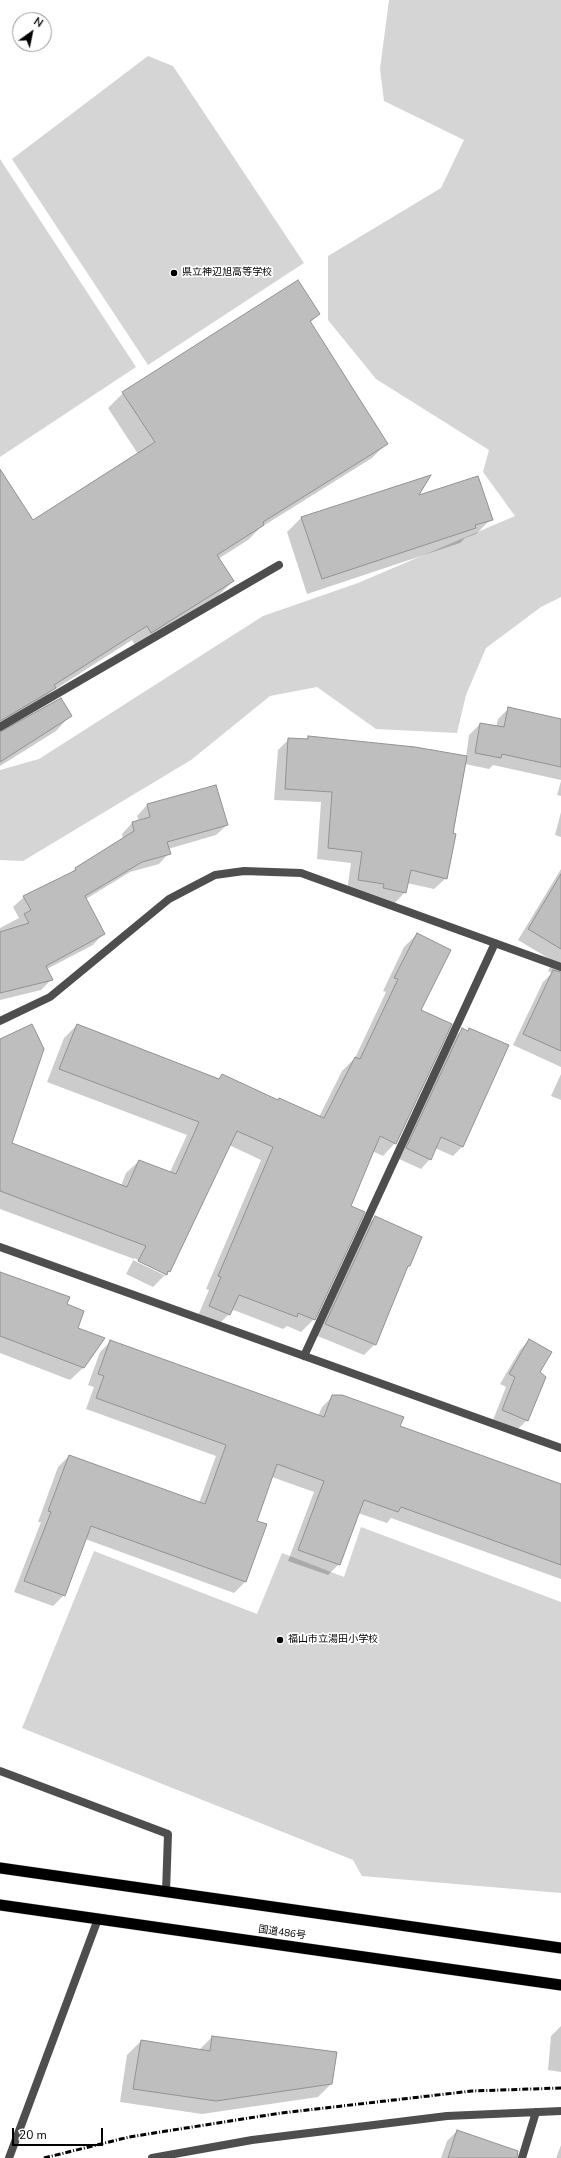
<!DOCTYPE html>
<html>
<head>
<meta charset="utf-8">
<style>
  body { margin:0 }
  #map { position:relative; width:561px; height:2158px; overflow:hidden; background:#fff; font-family:"Nunito Sans",sans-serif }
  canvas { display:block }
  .north { position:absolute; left:12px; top:12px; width:40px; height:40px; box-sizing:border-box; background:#fff; border:1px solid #999; border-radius:50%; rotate:33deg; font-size:11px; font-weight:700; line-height:16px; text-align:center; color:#000 }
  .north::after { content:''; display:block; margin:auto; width:14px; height:18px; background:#000; clip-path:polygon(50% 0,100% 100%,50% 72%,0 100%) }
  .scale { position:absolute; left:12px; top:2128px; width:91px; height:18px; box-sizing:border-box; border:2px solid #000; border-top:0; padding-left:5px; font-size:12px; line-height:14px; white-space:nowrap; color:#000; -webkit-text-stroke:3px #fff; paint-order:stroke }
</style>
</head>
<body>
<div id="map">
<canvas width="561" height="2158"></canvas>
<div class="north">N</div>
<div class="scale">20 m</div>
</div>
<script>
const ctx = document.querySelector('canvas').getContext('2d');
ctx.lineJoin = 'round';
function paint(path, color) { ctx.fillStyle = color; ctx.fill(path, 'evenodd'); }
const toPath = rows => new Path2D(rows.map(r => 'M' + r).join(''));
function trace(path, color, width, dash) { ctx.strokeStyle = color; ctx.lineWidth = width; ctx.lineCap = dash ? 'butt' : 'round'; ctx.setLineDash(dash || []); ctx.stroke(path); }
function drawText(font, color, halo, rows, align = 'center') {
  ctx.font = font + ' "Nunito Sans","Noto Sans JP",sans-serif'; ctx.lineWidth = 3.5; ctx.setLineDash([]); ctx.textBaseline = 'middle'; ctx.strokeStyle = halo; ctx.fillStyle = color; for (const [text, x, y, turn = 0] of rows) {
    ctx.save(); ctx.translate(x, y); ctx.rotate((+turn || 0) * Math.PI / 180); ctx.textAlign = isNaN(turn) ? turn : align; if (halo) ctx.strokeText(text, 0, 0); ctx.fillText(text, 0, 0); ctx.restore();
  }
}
const green = toPath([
  [389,0,561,0,561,597,541,607,486,648,466,695,457,733,376,729,317,687,270,696,191,760,23,861,0,860,0,770,39,759,263,616,358,583,515,516,483,472,489,450,376,379,328,320,328,256,441,188,464,140,384,101,380,69],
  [148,56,173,66,304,263,148,365,12,159],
  [0,159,136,367,0,457],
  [361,1527,561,1602,561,1893,362,1876,353,1860,22,1728,94,1551,257,1614,282,1553,344,1577]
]);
const shadow = toPath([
  [319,314,310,323,387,443,372,458,260,528,248,540,218,559,233,581,218,596,136,647,132,640,51,692,39,703,0,726,0,479,33,522,138,454,108,408,123,393],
  [302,517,491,519,476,534,465,538,460,543,307,594,287,532],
  [509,708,561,720,561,780,493,765,489,769,465,764,446,878,434,889,407,883,405,892,394,904,347,891,351,863,317,859,321,802,274,800,278,750,289,739,305,740,308,737,339,739,338,741,466,757,469,735,480,724,496,727,498,719],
  [70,716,56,731,0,766,0,733],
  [561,781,561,796,557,795],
  [216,786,227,825,216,835,168,849,169,853,159,864,130,872,86,899,103,934,93,945,47,969,51,980,41,990,0,1000,0,928,19,918,13,907,24,897,69,874,75,869,123,839,122,834,132,823,139,821,137,816,147,805],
  [561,812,561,837,555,835],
  [561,869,561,1067,513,1045,543,982,552,973,548,971,553,961,518,940],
  [417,934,420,1010,395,1143,383,1156,372,1151,349,1206,314,1319,301,1332,287,1326,283,1329,231,1309,229,1314,216,1327,197,1318,209,1290,206,1289,261,1160,229,1145,169,1271,153,1287,126,1274,134,1259,0,1209,0,1040,11,1143,121,1186,126,1173,139,1161,170,1172,187,1135,47,1082,64,1038,77,1025,218,1080,222,1075,278,1101,319,1117,342,1071,355,1058,386,992,383,991,404,947],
  [134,1258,164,1273,164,1275,133,1260],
  [470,1029,463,1146,453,1156,435,1148,430,1159,421,1169,397,1158,452,1039,462,1030,467,1032],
  [561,1074,561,1100,551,1096],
  [375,1217,409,1266,405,1270,375,1344,364,1355,315,1335,364,1228],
  [0,1273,66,1305,77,1329,103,1338,83,1368,70,1380,0,1353],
  [529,1340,538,1373,544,1377,527,1420,517,1430,493,1420,506,1387,500,1384,520,1350],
  [111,1341,318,1416,322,1407,333,1396,399,1426,561,1488,561,1579,391,1518,387,1523,358,1513,339,1564,328,1575,288,1561,314,1492,272,1477,256,1522,266,1525,245,1582,234,1593,85,1539,64,1595,53,1606,14,1592,41,1522,38,1522,58,1467,69,1456,199,1503,216,1456,86,1409,94,1387,88,1385,100,1352],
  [561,2026,561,2072,548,2070,551,2036],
  [212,2037,331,2084,318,2097,202,2114,120,2102,127,2055,141,2041,199,2050],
  [457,2131,494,2158,441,2158,447,2141],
  [561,2145,561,2158,556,2158]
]);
const building = toPath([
  [298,280,320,314,310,321,388,444,263,522,264,525,217,555,234,581,151,633,147,626,54,685,56,688,0,721,0,469,33,520,155,442,122,392,298,280],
  [431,475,419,495,478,476,493,520,475,525,476,528,322,579,301,517,431,475],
  [61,698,72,716,0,762,0,732,61,698],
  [508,707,561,719,561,767,502,754,501,758,475,753,480,723,504,727,508,707],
  [308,736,415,747,467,756,453,833,456,834,447,879,411,870,406,893,383,888,384,884,358,880,362,852,328,848,332,792,285,789,288,738,308,739,308,736],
  [216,785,228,825,167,842,171,854,142,862,85,896,105,934,46,966,53,980,0,993,0,932,29,923,24,914,31,910,23,896,76,870,75,868,134,831,132,822,150,817,147,804,216,785],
  [561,874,561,949,528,929,561,874],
  [417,933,451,950,421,1010,452,1024,396,1144,380,1136,351,1206,365,1212,315,1320,298,1313,297,1317,239,1295,230,1315,209,1306,221,1277,218,1276,273,1147,237,1131,170,1272,168,1271,167,1275,138,1261,146,1246,0,1191,0,1039,32,1024,44,1049,12,1143,127,1187,139,1160,176,1174,199,1122,59,1069,77,1024,219,1079,222,1074,278,1100,279,1098,324,1118,355,1057,360,1059,398,979,394,978,417,933],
  [553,970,561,972,561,1051,523,1034,553,970],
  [462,1028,468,1031,469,1028,509,1045,463,1147,441,1137,431,1160,406,1148,462,1028],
  [375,1216,422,1237,410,1266,408,1266,376,1345,325,1324,375,1216],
  [0,1272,70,1297,67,1304,84,1311,78,1328,105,1338,84,1368,0,1336,0,1272],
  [529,1339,552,1352,540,1372,546,1377,528,1421,502,1410,515,1377,509,1374,529,1339],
  [110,1340,324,1417,332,1395,342,1395,404,1417,400,1426,561,1484,561,1565,401,1507,398,1512,364,1500,340,1565,298,1550,324,1481,277,1464,257,1521,267,1524,246,1582,91,1526,65,1596,24,1581,51,1512,48,1511,69,1455,205,1504,226,1445,96,1398,104,1376,98,1374,110,1340],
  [212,2036,337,2052,332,2084,216,2101,133,2089,141,2040,210,2051,212,2036],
  [457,2130,518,2151,517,2158,448,2158,457,2130]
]);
const service = toPath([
  [0,727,279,565]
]);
const minor = toPath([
  [0,1021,50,997,169,899,215,875,244,871,301,873,561,967],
  [0,1247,561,1448],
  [304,1356,495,943],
  [0,1771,168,1834,166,1892],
  [9,2158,98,1919],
  [152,2158,252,2140,447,2116,561,2111],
  [522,2158,536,2112]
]);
const trunk = toPath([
  [0,1868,561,1948],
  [0,1905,561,1985]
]);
const rail = toPath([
  [44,2158,129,2137,281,2113,472,2091,561,2088]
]);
const markers = [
  [174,273,4,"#000"],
  [280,1640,4,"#000"]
];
const poiNames = [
  ["県立神辺旭高等学校",182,273],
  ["福山市立湯田小学校",288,1640]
];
const streetNames = [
  ["国道486号",282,1933,8]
];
paint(green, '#d5d5d5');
paint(shadow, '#0003');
paint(building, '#bebebe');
trace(building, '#929292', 1);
trace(trunk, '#dbdbdb', 12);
trace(service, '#4e4e4e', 8);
trace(minor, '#4e4e4e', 8);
trace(trunk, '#000', 11);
trace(rail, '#000', 3, [6, 2, 1, 2]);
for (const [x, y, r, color] of markers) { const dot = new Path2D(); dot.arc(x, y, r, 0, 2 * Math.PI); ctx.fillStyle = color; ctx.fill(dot); trace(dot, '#fff', 1.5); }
drawText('10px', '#000', '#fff', poiNames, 'left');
drawText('10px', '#000', '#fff', streetNames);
</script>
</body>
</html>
